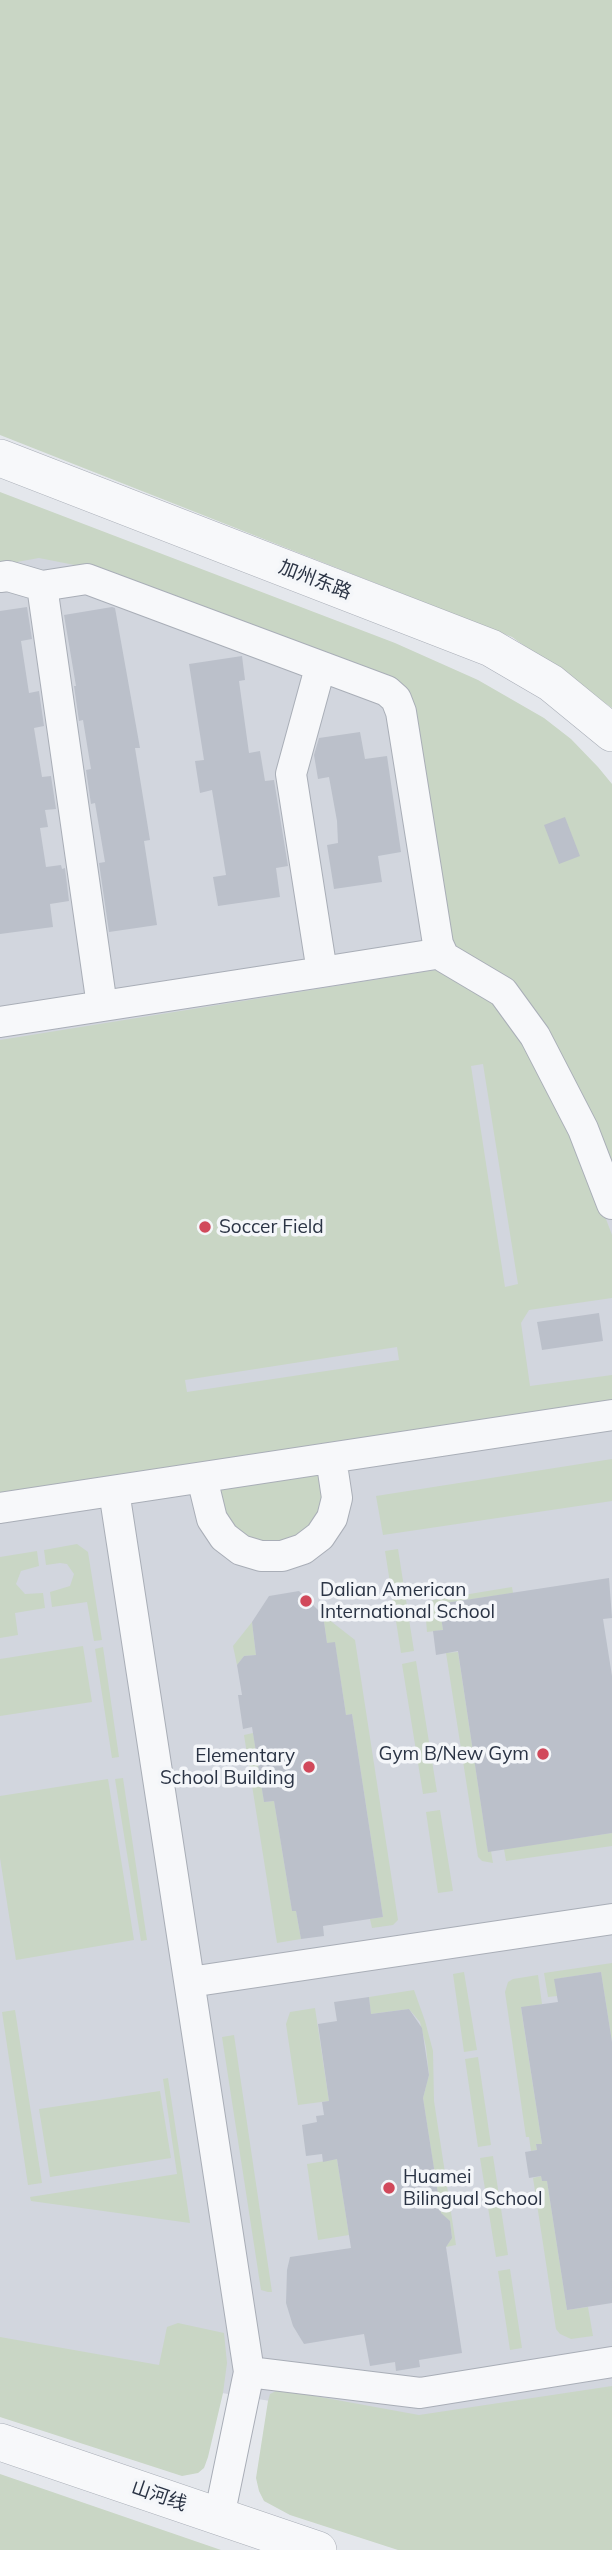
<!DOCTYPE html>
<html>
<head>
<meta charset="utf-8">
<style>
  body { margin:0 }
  canvas { display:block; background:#e4e7ec }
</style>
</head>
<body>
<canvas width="612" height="2550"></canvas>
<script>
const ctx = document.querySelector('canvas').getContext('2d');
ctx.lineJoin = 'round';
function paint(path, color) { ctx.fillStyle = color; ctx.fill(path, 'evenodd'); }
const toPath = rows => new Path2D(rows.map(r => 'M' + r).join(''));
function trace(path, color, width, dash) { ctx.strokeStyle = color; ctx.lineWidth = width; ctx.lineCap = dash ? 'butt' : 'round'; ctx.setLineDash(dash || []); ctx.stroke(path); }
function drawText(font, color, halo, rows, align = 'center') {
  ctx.font = font + ' Mulish,"Noto Sans SC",sans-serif'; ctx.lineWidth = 7; ctx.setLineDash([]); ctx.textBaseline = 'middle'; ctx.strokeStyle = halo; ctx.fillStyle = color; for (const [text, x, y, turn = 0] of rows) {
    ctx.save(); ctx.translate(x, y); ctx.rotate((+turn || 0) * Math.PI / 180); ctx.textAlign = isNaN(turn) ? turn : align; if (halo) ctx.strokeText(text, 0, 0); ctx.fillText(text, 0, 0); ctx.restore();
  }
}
const built = toPath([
  [0,517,387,664,612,846,612,2458,0,2356]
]);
const green = toPath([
  [0,0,612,0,612,708,512,637,0,435],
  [0,492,395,643,478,680,544,718,571,739,598,767,612,784,612,1170,569,1077,450,953,409,711,105,571,39,558,0,565],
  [448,968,500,998,566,1113,612,1235,612,1298,529,1310,521,1323,530,1386,612,1375,612,1401,0,1496,0,1040],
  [483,1064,518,1284,505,1287,471,1066],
  [397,1347,399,1360,187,1392,185,1380],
  [331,1458,320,1536,241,1550,202,1478],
  [612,1459,612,1501,383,1535,376,1496],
  [77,1544,88,1552,102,1640,94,1641,87,1602,52,1607,50,1592,70,1586,74,1574,67,1564,60,1563,46,1565,44,1550],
  [398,1549,414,1651,401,1653,385,1551],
  [37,1551,39,1566,21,1571,16,1584,25,1594,43,1593,45,1608,15,1613,18,1635,0,1638,0,1557],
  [512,1587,513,1593,439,1604,443,1630,427,1632,425,1607,433,1600],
  [323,1615,355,1640,398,1920,393,1925,372,1928,370,1919,383,1917,352,1714,346,1715,335,1643,327,1643],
  [252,1622,256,1655,244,1656,237,1665,233,1646],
  [83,1646,92,1702,0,1716,0,1659],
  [103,1647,119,1757,112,1758,95,1649],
  [458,1652,488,1851,491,1851,493,1863,482,1861,478,1857,446,1653],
  [416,1661,437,1792,423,1794,402,1664],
  [253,1733,264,1802,274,1801,292,1911,296,1911,301,1939,277,1943,244,1735],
  [123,1778,147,1940,141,1941,115,1779],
  [108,1779,134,1940,16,1960,0,1858,0,1796],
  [440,1810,453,1891,438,1893,426,1812],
  [612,1833,612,1846,506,1861,504,1849],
  [612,1963,612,2042,601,1972,555,1979,557,1996,548,1997,544,1973],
  [464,1972,477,2050,464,2052,453,1974],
  [538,1975,542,2004,521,2008,542,2144,536,2145,537,2150,531,2151,529,2137,526,2137,505,1992,508,1982,513,1979],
  [414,1990,425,2021,433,2051,434,2101,456,2245,446,2247,452,2238,450,2221,441,2214,423,2098,429,2075,426,2047,420,2022,409,2009,371,2014,369,1997],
  [315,2008,329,2101,298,2105,286,2024,290,2012],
  [15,2010,42,2183,28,2185,2,2012],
  [234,2035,272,2292,268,2292,261,2290,222,2037],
  [478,2057,491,2145,478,2147,465,2059],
  [168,2078,190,2223,31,2201,30,2197,177,2174,163,2079],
  [160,2091,171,2158,50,2177,39,2109],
  [493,2156,508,2255,496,2257,480,2158],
  [337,2159,349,2235,318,2240,307,2164],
  [541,2176,542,2181,547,2181,567,2310,588,2307,593,2336,571,2339,560,2334,556,2329,533,2178],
  [510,2269,522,2348,510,2350,498,2271],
  [178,2323,224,2333,227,2363,223,2393,208,2457,204,2468,198,2473,182,2476,0,2417,0,2337,159,2365,167,2327],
  [612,2386,612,2550,398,2550,290,2515,264,2501,259,2491,256,2478,268,2401,270,2394,276,2391,282,2390,419,2415],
  [0,2474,221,2550,0,2550]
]);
const building = toPath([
  [27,607,32,639,21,641,29,693,39,691,44,726,34,728,42,777,51,776,56,809,45,810,48,827,40,828,46,867,61,865,62,869,65,868,69,901,50,904,53,927,0,934,0,611],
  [112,607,115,608,140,748,135,748,150,840,144,841,157,925,109,932,99,863,105,862,95,803,91,804,86,770,91,769,83,720,79,721,74,686,76,686,64,615],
  [242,656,245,680,239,681,249,753,260,751,265,781,274,780,288,866,276,868,280,897,218,906,213,877,226,875,212,790,200,793,195,761,204,760,189,664],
  [360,732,365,759,387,756,401,852,378,856,382,882,334,889,327,845,338,843,337,821,329,777,318,779,314,755,319,738],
  [565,817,580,856,559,864,544,825],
  [599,1313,603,1341,542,1350,537,1322],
  [609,1578,612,1618,603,1619,612,1676,612,1833,488,1852,458,1651,436,1655,433,1631,443,1630,439,1604],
  [299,1591,323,1615,327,1643,335,1642,346,1715,352,1714,383,1917,323,1926,324,1936,301,1939,296,1911,292,1911,274,1801,264,1802,252,1727,243,1729,238,1695,242,1695,237,1665,244,1656,256,1655,252,1622,269,1596],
  [601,1972,612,2042,612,2303,567,2310,547,2181,542,2181,541,2176,529,2178,525,2152,537,2150,536,2144,542,2144,521,2007,558,2002,554,1979],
  [369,1997,371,2014,409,2009,422,2028,429,2075,423,2098,441,2213,450,2221,452,2238,446,2247,462,2353,419,2360,420,2367,396,2371,395,2362,370,2366,364,2334,304,2344,293,2326,286,2303,287,2270,290,2257,351,2248,337,2159,323,2162,322,2154,306,2156,302,2125,317,2122,316,2116,324,2115,322,2102,329,2101,318,2024,337,2021,334,2002]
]);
const minor = toPath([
  [0,577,8,576,42,586,87,579,387,691,396,699,401,712,438,944,444,957,503,992,535,1036,583,1129,612,1204],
  [42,586,102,1006],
  [322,972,442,953],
  [0,1022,322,972,291,774,320,668],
  [202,1478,212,1519,224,1537,241,1550,261,1556,282,1556,303,1549,320,1536,332,1518,337,1498,331,1458],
  [114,1491,249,2372,219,2517],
  [0,1508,612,1415],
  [190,1982,612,1919],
  [249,2372,420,2393,612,2362]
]);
const tertiary = toPath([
  [0,458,491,648,551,683,612,733],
  [0,2442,318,2550]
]);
const markers = [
  [205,1227,7,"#d1495b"],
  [306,1601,7,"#d1495b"],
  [543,1754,7,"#d1495b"],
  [309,1767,7,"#d1495b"],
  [389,2188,7,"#d1495b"]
];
const streetNames = [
  ["加州东路",315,580,21],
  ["山河线",159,2496,19]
];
const poiNames = [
  ["Soccer Field",219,1227],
  ["Dalian American",320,1590],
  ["International School",320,1612],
  ["Gym B/New Gym",529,1754,"right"],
  ["Elementary",295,1756,"right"],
  ["School Building",295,1778,"right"],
  ["Huamei",403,2177],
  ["Bilingual School",403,2199]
];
paint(built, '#d2d6de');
paint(green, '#c9d6c5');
paint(building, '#bbc0ca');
trace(minor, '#a9aeb7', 32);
trace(tertiary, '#a9aeb7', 38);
trace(minor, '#f7f8fa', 30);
trace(tertiary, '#f7f8fa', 37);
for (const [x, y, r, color] of markers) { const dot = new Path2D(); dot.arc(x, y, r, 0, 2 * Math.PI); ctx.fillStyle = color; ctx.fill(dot); trace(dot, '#f4f6f9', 2.5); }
drawText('19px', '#2b3445', '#f4f6f9', streetNames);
drawText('19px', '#2b3445', '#f4f6f9', poiNames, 'left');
</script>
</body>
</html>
